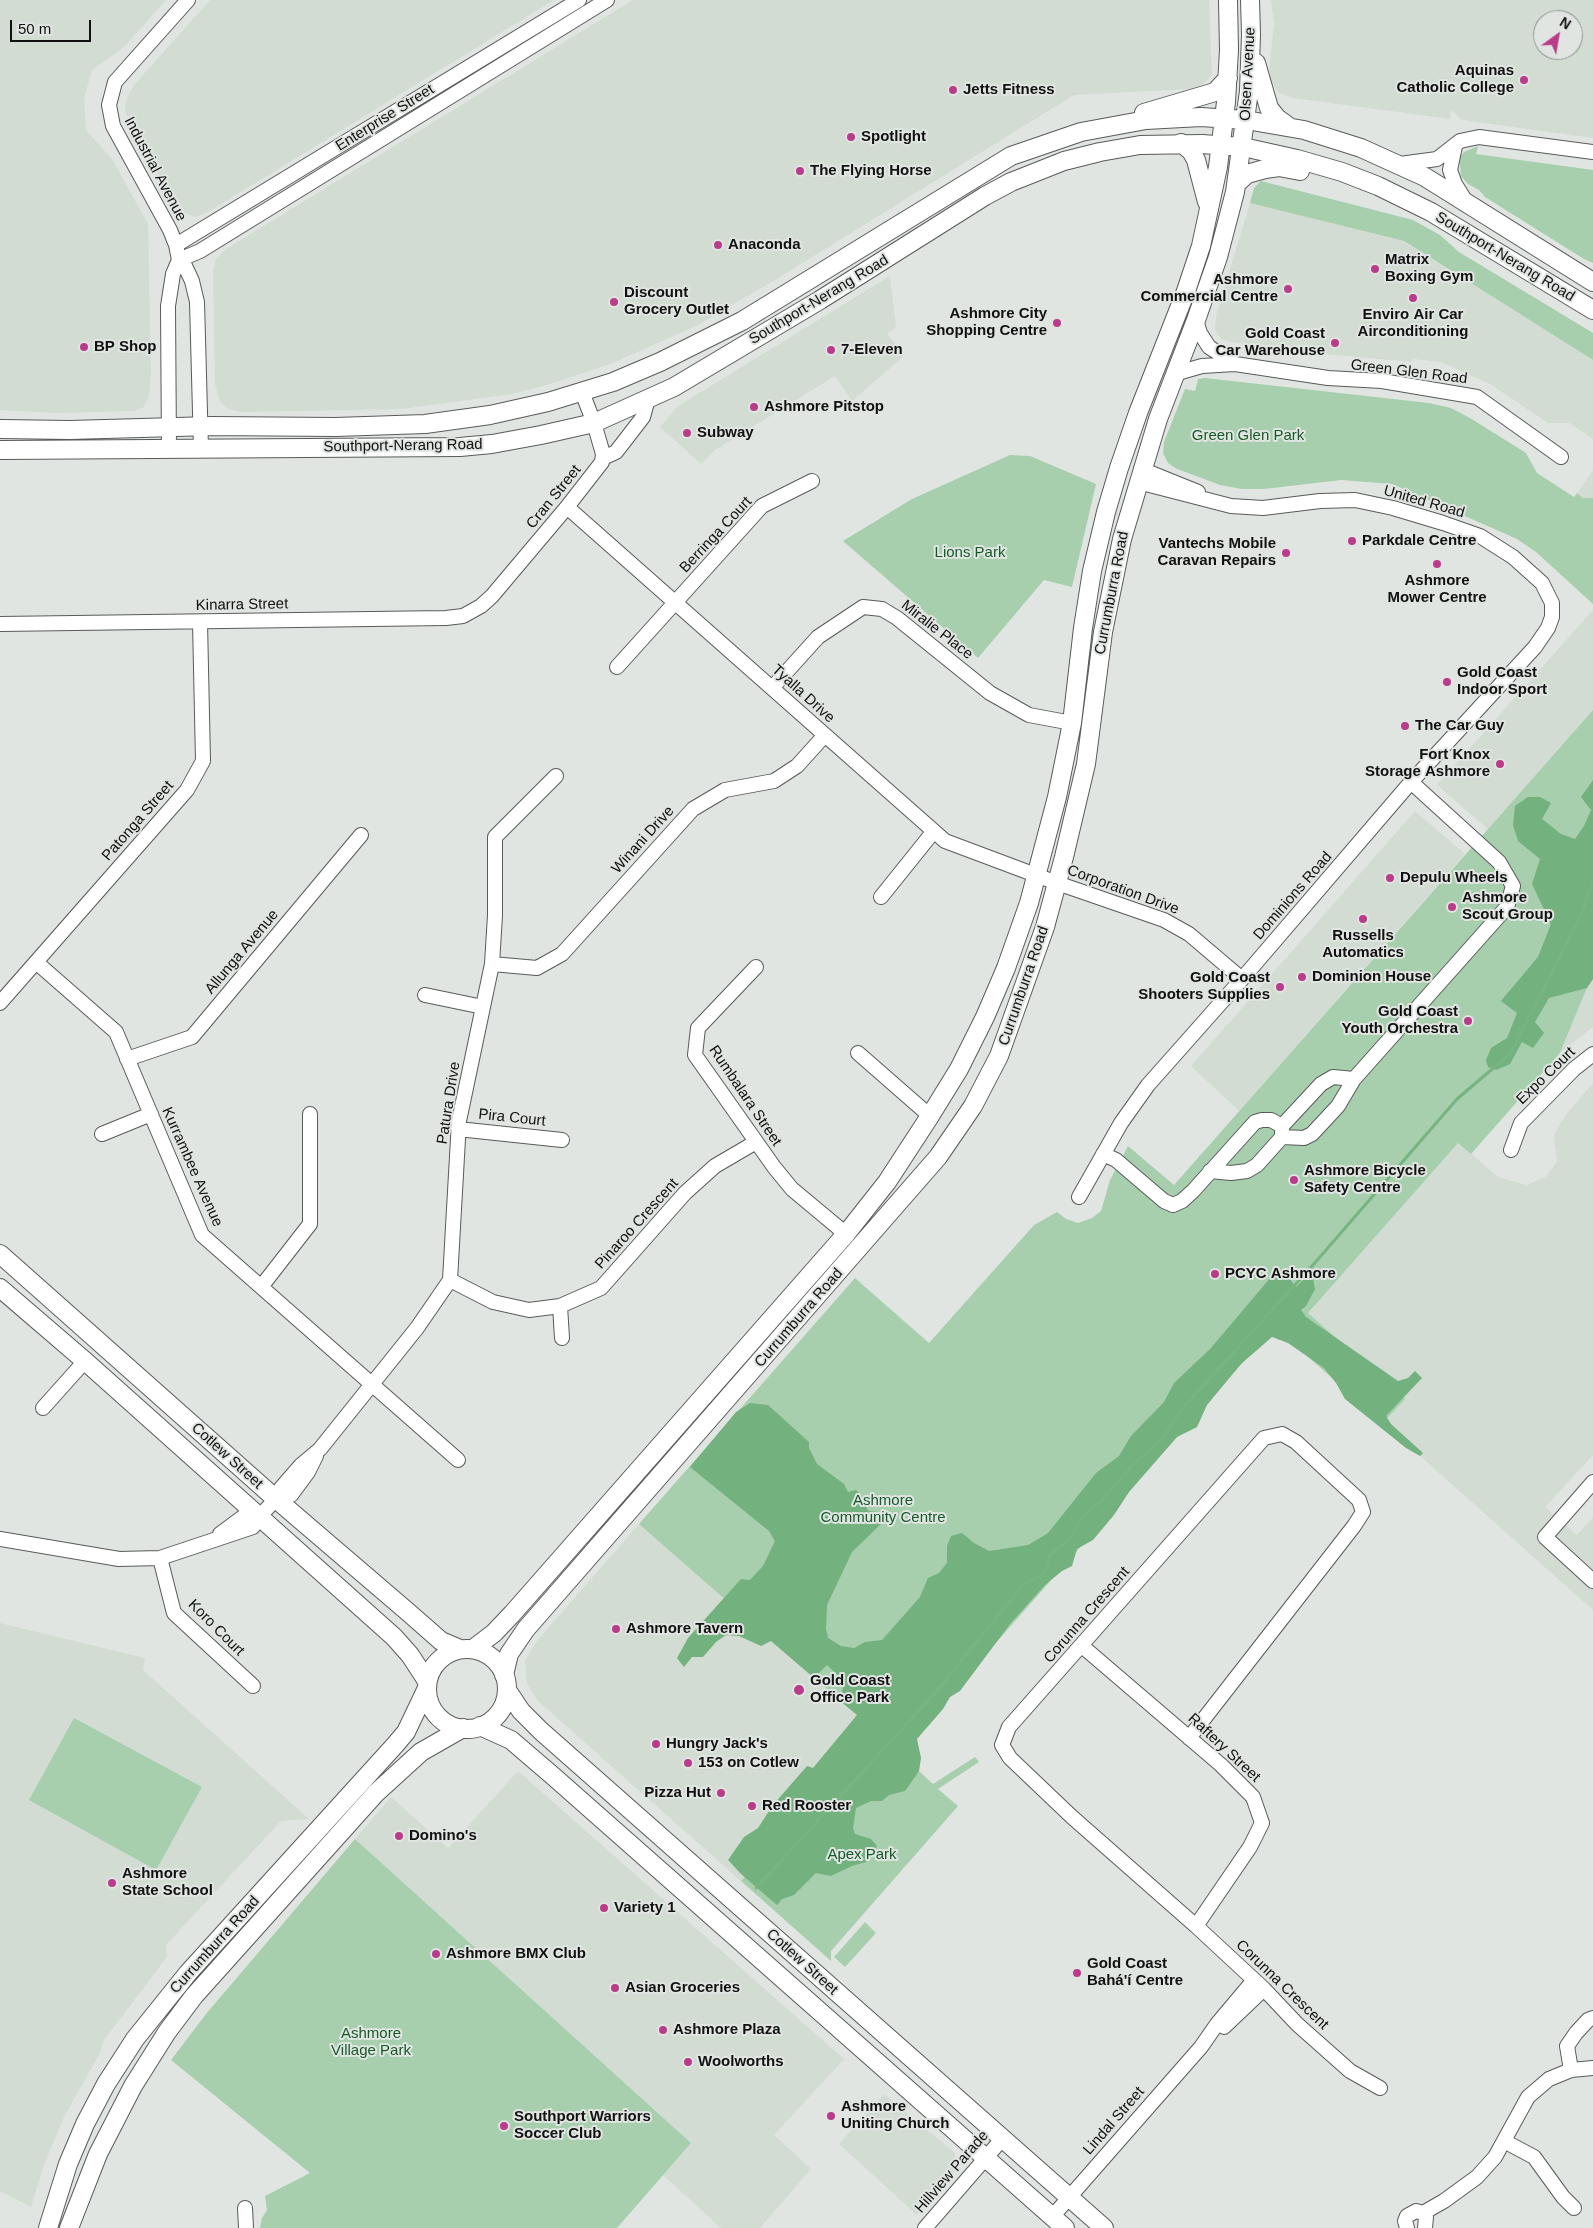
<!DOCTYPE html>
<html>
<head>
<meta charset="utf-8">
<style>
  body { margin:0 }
  #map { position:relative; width:1593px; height:2228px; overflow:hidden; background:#e1e5e2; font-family:Helvetica,sans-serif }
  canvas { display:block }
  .north { position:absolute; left:1533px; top:10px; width:50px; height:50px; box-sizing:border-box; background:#e1e5e2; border:1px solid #8d908e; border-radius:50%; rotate:32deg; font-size:14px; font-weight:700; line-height:20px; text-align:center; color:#101110 }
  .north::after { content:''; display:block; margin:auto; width:18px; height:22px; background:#b93c8b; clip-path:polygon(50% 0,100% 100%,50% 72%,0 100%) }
  .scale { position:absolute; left:10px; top:20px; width:81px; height:22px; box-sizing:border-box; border:2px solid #101110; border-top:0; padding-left:6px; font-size:15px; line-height:18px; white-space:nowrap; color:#101110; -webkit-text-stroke:4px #e1e5e2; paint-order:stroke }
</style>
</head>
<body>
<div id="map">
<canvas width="1593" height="2228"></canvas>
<div class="north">N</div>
<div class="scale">50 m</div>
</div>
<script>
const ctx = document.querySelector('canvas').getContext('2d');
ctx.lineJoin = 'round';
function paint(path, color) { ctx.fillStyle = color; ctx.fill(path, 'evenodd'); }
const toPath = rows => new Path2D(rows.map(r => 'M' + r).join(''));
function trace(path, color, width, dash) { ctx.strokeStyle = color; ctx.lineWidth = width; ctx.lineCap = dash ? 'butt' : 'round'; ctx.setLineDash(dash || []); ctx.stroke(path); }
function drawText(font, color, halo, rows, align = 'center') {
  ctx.font = font + ' Helvetica,sans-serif'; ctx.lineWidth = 4; ctx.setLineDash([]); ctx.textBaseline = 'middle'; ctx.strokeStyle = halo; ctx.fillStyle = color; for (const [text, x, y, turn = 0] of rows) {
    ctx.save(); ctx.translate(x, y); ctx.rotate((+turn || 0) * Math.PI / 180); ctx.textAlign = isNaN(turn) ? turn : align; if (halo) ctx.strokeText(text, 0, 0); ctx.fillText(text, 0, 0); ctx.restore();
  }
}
const built = toPath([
  [0,0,166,0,123,48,92,70,84,99,86,130,112,159,148,224,151,374,149,396,144,407,134,411,57,413,0,410],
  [210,0,554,0,208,212,196,217,184,213,175,205,130,124,125,110,127,97,134,85],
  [633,0,1209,0,1212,75,1202,85,1189,89,1074,95,775,280,696,326,613,363,547,385,512,394,402,409,241,412,228,409,220,402,215,384,213,271,215,261,226,249],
  [1271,0,1593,0,1593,138,1462,120,1451,110,1450,119,1293,98,1279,93,1271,82,1269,70,1274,24],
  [1543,20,1573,20,1573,50,1543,50],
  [1250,203,1403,241,1593,360,1593,439,1569,423,1548,423,1490,384,1441,362,1413,359,1411,362,1292,351,1231,342,1221,339,1215,329,1216,316],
  [890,276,896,327,887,334,905,355,852,401,835,376,715,450,701,464,660,427,678,406],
  [1593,470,1593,498,1583,498,1577,493],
  [1593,610,1593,710,1488,829,1437,785],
  [1415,811,1465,854,1239,1111,1191,1066],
  [1593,974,1593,1027,1560,1053,1587,988],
  [1593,1083,1593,1455,1545,1507,1577,1535,1593,1517,1593,1610,1420,1456,1423,1453,1391,1424,1388,1419,1404,1399,1308,1313,1458,1142,1498,1177,1526,1185,1545,1177,1557,1162,1554,1135,1564,1117],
  [639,1524,874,1730,741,1881,538,1701,527,1684,525,1661,536,1642],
  [0,1623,145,1658,143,1670,309,1819,281,1821,166,1945,167,1957,104,2040,100,2053,64,2117,44,2165,31,2207,0,2191],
  [518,1771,844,2059,774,2135,811,2169,760,2228,721,2228,663,2175,691,2143,355,1839,391,1797,448,1848],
  [884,2094,955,2153,954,2172,917,2215,839,2144]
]);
const green = toPath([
  [1478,146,1476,154,1593,170,1593,263,1584,259,1485,197,1479,190,1468,184,1461,176,1460,164,1456,162,1464,152],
  [1261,181,1413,220,1440,235,1459,252,1593,333,1593,360,1404,241,1250,203,1254,188],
  [1205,378,1429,403,1451,408,1470,418,1526,453,1537,473,1574,497,1577,493,1583,498,1593,498,1593,604,1536,552,1517,539,1392,484,1341,480,1264,489,1242,489,1220,485,1177,469,1168,463,1163,453,1164,442,1185,389,1195,391,1198,379],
  [1010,455,1030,456,1096,484,1072,587,1044,580,978,658,843,541,912,499],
  [1593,710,1593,973,1560,1053,1471,1154,1458,1143,1308,1313,1405,1399,1383,1423,1274,1327,899,1753,933,1784,975,1757,979,1762,938,1789,958,1806,831,1951,831,1961,741,1881,874,1730,639,1524,855,1278,929,1343,1034,1225,1057,1212,1066,1219,1078,1223,1092,1218,1101,1211,1110,1180,1128,1146,1174,1185],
  [74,1718,202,1787,156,1870,29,1800],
  [355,1839,691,2143,617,2228,260,2228,262,2218,267,2210,265,2196,310,2173,171,2060,206,2014],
  [865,1922,876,1933,845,1967,834,1957]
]);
const forest = toPath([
  [1593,780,1593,979,1587,988,1549,998,1535,1022,1544,1033,1533,1048,1522,1042,1510,1064,1496,1070,1488,1067,1486,1060,1491,1048,1507,1038,1517,1013,1501,1001,1538,957,1551,924,1532,884,1540,859,1518,841,1513,825,1515,806,1528,797,1540,797,1551,803,1542,819,1561,834,1575,839,1584,826,1591,810,1581,797],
  [1277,1270,1289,1278,1296,1287,1308,1275,1313,1278,1315,1289,1306,1306,1301,1310,1306,1317,1398,1381,1408,1378,1415,1371,1422,1378,1386,1416,1391,1424,1423,1453,1420,1456,1406,1448,1345,1399,1336,1383,1324,1368,1288,1343,1272,1337,1241,1364,1207,1405,1197,1427,1177,1437,1155,1462,1129,1492,1114,1515,1093,1540,1077,1549,1072,1566,1062,1571,1045,1585,1010,1624,960,1691,950,1697,943,1709,917,1739,921,1758,919,1771,905,1791,889,1795,882,1801,871,1801,856,1808,853,1828,855,1834,871,1839,877,1846,866,1862,852,1866,831,1876,816,1873,794,1895,782,1899,777,1905,741,1874,728,1860,744,1837,758,1828,773,1805,807,1766,813,1768,857,1715,839,1700,845,1682,827,1665,814,1678,771,1641,761,1646,739,1636,726,1635,716,1642,703,1657,692,1657,684,1667,677,1658,688,1638,741,1579,750,1580,763,1566,775,1541,769,1531,690,1467,736,1412,750,1403,768,1405,809,1442,809,1448,817,1464,844,1484,848,1492,856,1490,862,1496,868,1511,878,1512,882,1523,852,1552,827,1605,826,1629,828,1638,841,1646,854,1648,865,1642,882,1640,920,1597,928,1578,939,1573,947,1563,947,1546,951,1536,962,1533,974,1543,989,1551,1028,1545,1048,1533,1096,1473,1119,1456,1131,1436,1164,1402,1174,1383,1210,1349]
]);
const stream = toPath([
  [756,1888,936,1692,1023,1585,1040,1576,1047,1568,1049,1556,1070,1538,1082,1517,1101,1501,1131,1467,1163,1437,1183,1408,1313,1265,1457,1099,1510,1054,1579,919,1593,883]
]);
const minor = toPath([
  [188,0,115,82,109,105,113,126,170,230,176,245,179,260,185,266,192,281,197,302,201,449],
  [1455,146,1450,170,1455,184,1465,200],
  [1400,164,1437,159,1460,141,1479,137,1593,152],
  [176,245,579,0],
  [179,260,200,251,607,0],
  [1196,320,1200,333,1209,347,1235,364],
  [1174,374,1202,366,1235,364,1328,378,1382,381,1477,397,1561,457],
  [169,450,168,306,173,274,179,260],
  [603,458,616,452,643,417,648,399],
  [1141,469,1198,492],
  [567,507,945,841,1057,883,1164,920,1189,934,1242,979],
  [0,624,446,618,463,616,481,606,492,596,567,507,602,462,603,454,594,423,582,392],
  [617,667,762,506,812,481],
  [772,688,818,637,863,607,882,609,897,618,990,693,1029,715,1072,723],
  [881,897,934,831],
  [36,962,116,1032,202,1235,458,1460],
  [492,964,537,968,562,954,693,809,725,790,774,781,797,766,825,735],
  [756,967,698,1028,695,1055,774,1167,792,1189,846,1234],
  [425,995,483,1007],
  [0,1003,187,790,203,761,200,622],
  [858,1053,930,1116],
  [127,1059,192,1037,361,835],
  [1354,1079,1333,1077,1321,1084,1282,1126,1282,1137,1304,1138,1312,1134,1338,1106,1354,1079,1507,907,1513,886,1499,862,1411,782],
  [458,1129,562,1140],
  [102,1134,151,1114],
  [1511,1150,1521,1123,1574,1069,1593,1054],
  [1103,1154,1116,1160,1164,1201,1173,1205,1182,1201,1193,1191,1255,1122,1262,1120,1271,1120,1282,1126],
  [1210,1171,1231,1173,1247,1171,1257,1165,1282,1137],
  [1079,1197,1121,1123,1148,1085,1242,979,1411,782,1535,647,1548,628,1552,617,1552,603,1542,583,1513,557,1480,536,1443,523,1393,508,1355,500,1320,501,1263,508,1231,506,1138,482],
  [450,1280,493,1302,529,1310,560,1306,601,1288,685,1193,715,1166,756,1142],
  [261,1287,310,1224,310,1114],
  [560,1306,562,1338],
  [43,1408,85,1361],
  [1593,1482,1545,1537,1593,1581],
  [276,1499,291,1495,308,1472,316,1456],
  [220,1534,243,1517,249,1515,259,1517],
  [0,1539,119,1559,160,1558,253,1527,259,1517,276,1499,281,1488,301,1465,320,1449,417,1328,450,1280,459,1121,492,964,495,915,495,837,556,776],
  [160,1558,174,1613,253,1686],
  [1082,1646,1221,1765,1253,1797,1262,1823,1250,1847,1196,1926],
  [1189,1738,1354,1526,1363,1512,1359,1500,1296,1442,1282,1434,1264,1438,1009,1727,1002,1745,1010,1758,1072,1817,1196,1926,1264,1989,1297,2024,1350,2071,1380,2088],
  [1224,2027,1264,1989],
  [1571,2070,1567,2046,1576,2033,1588,2020,1593,2018],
  [1504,2141,1534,2157,1563,2197,1574,2208],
  [245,2208,246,2228],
  [1423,2213,1444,2201,1477,2177,1495,2157,1528,2097,1549,2079,1571,2070,1593,2068],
  [1052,2217,1201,2047,1217,2024,1254,1980],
  [925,2228,1003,2138],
  [1407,2228,1405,2221,1407,2216,1416,2211,1423,2213,1426,2217,1425,2228]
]);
const major = toPath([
  [1256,63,1269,108,1277,118,1288,126],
  [1144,113,1215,92,1228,78],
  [1181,143,1191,151,1196,160,1207,202],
  [1237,183,1247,174,1265,169,1279,167,1300,171],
  [0,429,70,430,212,426,336,427,425,424,490,415,548,402,613,382,660,362,742,321,1011,156,1081,132,1146,120,1201,117,1246,120,1304,130,1361,148,1425,177,1593,282],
  [0,450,460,447,492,444,541,435,594,423,674,387,820,300,985,196,1011,182,1064,161,1100,152,1140,145,1202,144,1243,147,1297,159,1342,172,1378,186,1431,212,1593,310],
  [0,1254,276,1499,408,1612,441,1641,460,1649],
  [0,1288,85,1361,394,1637,410,1655,427,1681],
  [473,1649,494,1633,512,1614,846,1234,887,1182,930,1116,959,1069,985,1017,1006,968,1029,903,1057,797,1072,723,1083,628,1092,571,1106,512,1119,468,1138,413,1186,291,1201,246,1218,167,1226,102,1229,50,1228,0],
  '427 1689a40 40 0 1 1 80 0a40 40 0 1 1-80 0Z',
  [504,1675,509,1654,526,1629,938,1157,973,1106,999,1056,1045,927,1064,857,1086,764,1103,632,1122,539,1158,419,1196,320,1218,257,1235,192,1249,91,1251,35,1250,0],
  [507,1690,521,1711,541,1731,1104,2228],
  [480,1726,511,1740,553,1776,1065,2228],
  [48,2228,68,2164,85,2124,106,2084,135,2039,188,1973,395,1745,406,1732,426,1690],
  [69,2228,98,2154,133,2086,167,2032,194,1996,376,1793,421,1752,463,1728]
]);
const markers = [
  [1524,80,5,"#b93c8b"],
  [953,90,5,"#b93c8b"],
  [851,137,5,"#b93c8b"],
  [800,171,5,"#b93c8b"],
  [718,245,5,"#b93c8b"],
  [1375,269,5,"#b93c8b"],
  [1288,289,5,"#b93c8b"],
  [1413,298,5,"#b93c8b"],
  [614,302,5,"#b93c8b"],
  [1057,323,5,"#b93c8b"],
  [1335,343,5,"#b93c8b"],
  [84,347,5,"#b93c8b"],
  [831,350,5,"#b93c8b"],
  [754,407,5,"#b93c8b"],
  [687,433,5,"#b93c8b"],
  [1352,541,5,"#b93c8b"],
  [1286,553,5,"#b93c8b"],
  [1437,564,5,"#b93c8b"],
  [1447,682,5,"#b93c8b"],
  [1405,726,5,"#b93c8b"],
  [1500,764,5,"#b93c8b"],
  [1390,878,5,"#b93c8b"],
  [1452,907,5,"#b93c8b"],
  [1363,919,5,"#b93c8b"],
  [1302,977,5,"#b93c8b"],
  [1280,987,5,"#b93c8b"],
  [1468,1021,5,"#b93c8b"],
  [1294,1180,5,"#b93c8b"],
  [1215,1274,5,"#b93c8b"],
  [616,1629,5,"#b93c8b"],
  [799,1690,6,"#b93c8b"],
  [656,1744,5,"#b93c8b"],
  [688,1763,5,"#b93c8b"],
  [721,1793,5,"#b93c8b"],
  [752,1806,5,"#b93c8b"],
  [399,1836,5,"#b93c8b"],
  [112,1883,5,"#b93c8b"],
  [604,1908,5,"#b93c8b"],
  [436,1954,5,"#b93c8b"],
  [1077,1973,5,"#b93c8b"],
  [615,1988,5,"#b93c8b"],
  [663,2030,5,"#b93c8b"],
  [688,2062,5,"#b93c8b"],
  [831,2116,5,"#b93c8b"],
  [504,2126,5,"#b93c8b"]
];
const poiNames = [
  ["Aquinas",1514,71,"right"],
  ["Catholic College",1514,88,"right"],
  ["Jetts Fitness",963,90],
  ["Spotlight",861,137],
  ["The Flying Horse",810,171],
  ["Anaconda",728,245],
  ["Matrix",1385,260],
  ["Boxing Gym",1385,277],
  ["Ashmore",1278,280,"right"],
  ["Commercial Centre",1278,297,"right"],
  ["Discount",624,293],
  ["Grocery Outlet",624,310],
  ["Ashmore City",1047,314,"right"],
  ["Shopping Centre",1047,331,"right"],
  ["Enviro Air Car",1413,315,"center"],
  ["Airconditioning",1413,332,"center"],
  ["Gold Coast",1325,334,"right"],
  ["Car Warehouse",1325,351,"right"],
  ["BP Shop",94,347],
  ["7-Eleven",841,350],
  ["Ashmore Pitstop",764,407],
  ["Subway",697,433],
  ["Parkdale Centre",1362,541],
  ["Vantechs Mobile",1276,544,"right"],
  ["Caravan Repairs",1276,561,"right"],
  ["Ashmore",1437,581,"center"],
  ["Mower Centre",1437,598,"center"],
  ["Gold Coast",1457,673],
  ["Indoor Sport",1457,690],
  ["The Car Guy",1415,726],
  ["Fort Knox",1490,755,"right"],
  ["Storage Ashmore",1490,772,"right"],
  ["Depulu Wheels",1400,878],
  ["Ashmore",1462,898],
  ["Scout Group",1462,915],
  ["Russells",1363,936,"center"],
  ["Automatics",1363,953,"center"],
  ["Dominion House",1312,977],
  ["Gold Coast",1270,978,"right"],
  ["Shooters Supplies",1270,995,"right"],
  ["Gold Coast",1458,1012,"right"],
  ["Youth Orchestra",1458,1029,"right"],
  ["Ashmore Bicycle",1304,1171],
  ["Safety Centre",1304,1188],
  ["PCYC Ashmore",1225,1274],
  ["Ashmore Tavern",626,1629],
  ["Gold Coast",810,1681],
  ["Office Park",810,1698],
  ["Hungry Jack's",666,1744],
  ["153 on Cotlew",698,1763],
  ["Pizza Hut",711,1793,"right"],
  ["Red Rooster",762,1806],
  ["Domino's",409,1836],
  ["Ashmore",122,1874],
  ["State School",122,1891],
  ["Variety 1",614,1908],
  ["Ashmore BMX Club",446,1954],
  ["Gold Coast",1087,1964],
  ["Bahá'í Centre",1087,1981],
  ["Asian Groceries",625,1988],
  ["Ashmore Plaza",673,2030],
  ["Woolworths",698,2062],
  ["Ashmore",841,2107],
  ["Uniting Church",841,2124],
  ["Southport Warriors",514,2117],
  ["Soccer Club",514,2134]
];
const streetNames = [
  ["Olsen Avenue",1248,74,-87],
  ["Enterprise Street",385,118,-32],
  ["Industrial Avenue",155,169,62],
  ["Southport-Nerang Road",1505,257,31],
  ["Southport-Nerang Road",819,300,-31],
  ["Green Glen Road",1409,372,7],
  ["Southport-Nerang Road",403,446,-1],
  ["Cran Street",554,497,-51],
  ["United Road",1424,502,16],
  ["Berringa Court",716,535,-47],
  ["Currumburra Road",1112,593,-79],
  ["Kinarra Street",242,605,-1],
  ["Miralie Place",937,630,38],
  ["Tyalla Drive",803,694,42],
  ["Patonga Street",138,821,-49],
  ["Winani Drive",643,840,-48],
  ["Corporation Drive",1123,890,20],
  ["Dominions Road",1293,896,-49],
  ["Allunga Avenue",242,952,-50],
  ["Currumburra Road",1024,986,-71],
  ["Expo Court",1546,1076,-44],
  ["Rumbalara Street",745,1096,56],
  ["Patura Drive",449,1103,-81],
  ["Pira Court",512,1118,6],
  ["Kurrambee Avenue",192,1167,66],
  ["Pinaroo Crescent",637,1224,-48],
  ["Currumburra Road",799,1318,-49],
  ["Cotlew Street",227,1456,42],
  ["Corunna Crescent",1087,1615,-49],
  ["Koro Court",216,1628,45],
  ["Raftery Street",1224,1748,43],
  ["Currumburra Road",215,1945,-48],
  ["Cotlew Street",802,1962,42],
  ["Corunna Crescent",1282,1985,44],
  ["Lindal Street",1114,2121,-49],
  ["Hillview Parade",952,2172,-49]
];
const parkNames = [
  ["Green Glen Park",1248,436],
  ["Lions Park",970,553],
  ["Ashmore",883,1501],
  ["Community Centre",883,1518],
  ["Apex Park",862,1855],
  ["Ashmore",371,2034],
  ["Village Park",371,2051]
];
paint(built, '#d2dcd3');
paint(green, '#a7cfad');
paint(forest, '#73b17e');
trace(stream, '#76b581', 3);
trace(minor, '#585b59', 16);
trace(major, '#585b59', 20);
trace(minor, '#fff', 14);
trace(major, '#fff', 18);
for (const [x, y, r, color] of markers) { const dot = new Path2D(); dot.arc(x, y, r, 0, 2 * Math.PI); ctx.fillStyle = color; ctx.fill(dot); trace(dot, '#e1e5e2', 2); }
drawText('bold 15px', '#101110', '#e1e5e2', poiNames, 'left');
drawText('15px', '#101110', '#e1e5e2', streetNames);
drawText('15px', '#155a29', '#e1e5e2', parkNames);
</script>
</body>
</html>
